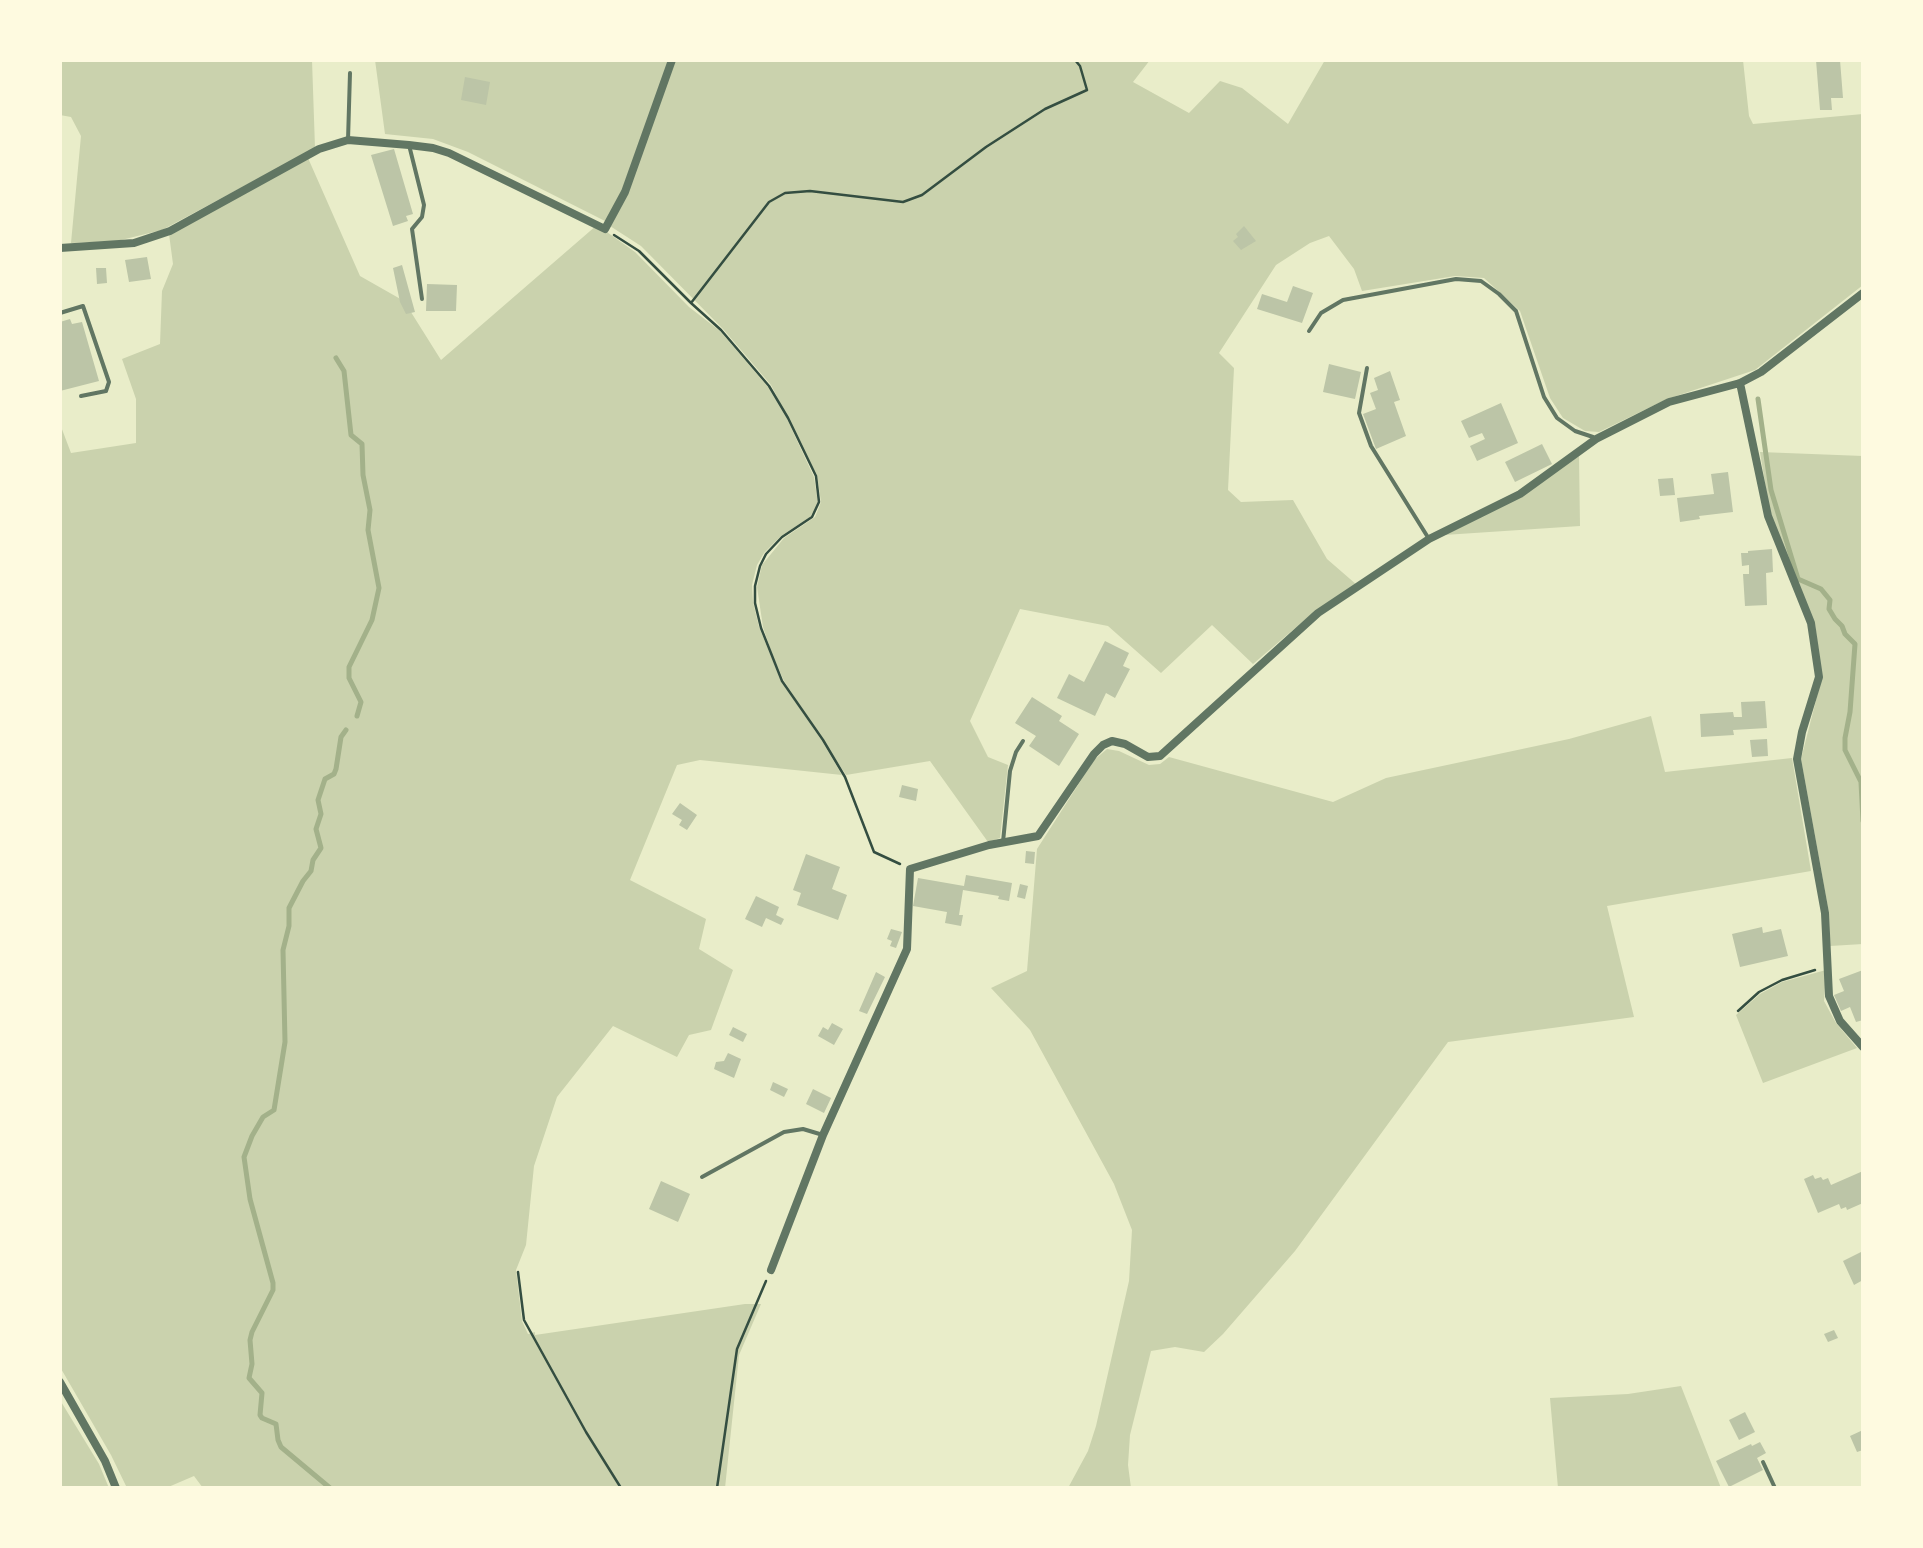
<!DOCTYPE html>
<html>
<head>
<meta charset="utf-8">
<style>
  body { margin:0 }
  #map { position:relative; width:1923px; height:1548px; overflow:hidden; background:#e9edc9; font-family:"Noto Serif",serif }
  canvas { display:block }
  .frame { position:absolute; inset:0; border:62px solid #fefae0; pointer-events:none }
</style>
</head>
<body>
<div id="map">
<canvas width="1923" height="1548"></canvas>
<div class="frame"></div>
</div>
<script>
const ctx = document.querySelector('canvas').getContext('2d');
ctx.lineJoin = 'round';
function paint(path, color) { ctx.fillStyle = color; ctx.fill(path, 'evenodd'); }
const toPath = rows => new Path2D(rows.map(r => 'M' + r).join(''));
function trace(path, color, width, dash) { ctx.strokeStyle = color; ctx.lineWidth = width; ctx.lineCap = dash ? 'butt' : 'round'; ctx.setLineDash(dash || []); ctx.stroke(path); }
const green = toPath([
  [60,60,312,60,315,148,162,230,117,241,71,243,81,136,71,117,60,115],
  [375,60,669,60,622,190,607,222,468,152,433,139,385,134],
  [675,60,1150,60,1133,82,1189,113,1220,81,1242,88,1288,124,1325,60,1743,60,1749,116,1753,124,1863,114,1863,285,1755,370,1667,399,1599,432,1585,431,1563,418,1550,398,1520,311,1484,278,1455,276,1362,291,1354,269,1329,236,1310,243,1276,265,1219,353,1234,368,1228,490,1241,502,1293,500,1327,559,1357,585,1314,612,1253,664,1212,625,1161,673,1108,626,1020,609,970,721,988,757,1008,765,1000,838,988,842,930,761,846,775,784,681,772,654,763,627,757,587,762,565,784,538,815,517,821,502,817,475,771,385,723,329,641,246,610,226],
  [308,158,360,276,404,301,441,360,597,225,635,252,689,307,720,331,768,387,787,419,814,477,818,503,810,517,781,536,764,553,757,565,752,585,753,602,759,627,781,681,822,741,842,775,700,760,677,765,630,880,706,919,699,949,733,970,711,1030,689,1035,677,1057,613,1026,557,1097,534,1166,526,1245,516,1270,522,1321,528,1334,535,1332,535,1335,745,1304,761,1304,739,1355,725,1488,203,1488,194,1476,166,1488,127,1488,111,1455,60,1367,60,424,71,453,136,443,136,399,122,359,160,344,162,291,173,264,169,234],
  [1760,452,1863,456,1863,944,1830,946,1829,913,1801,759,1822,677,1815,624,1770,514],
  [1579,456,1580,526,1444,535],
  [1651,716,1665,772,1792,758,1811,871,1607,906,1634,1017,1448,1042,1295,1251,1223,1334,1204,1352,1175,1347,1151,1351,1130,1435,1128,1465,1131,1488,1068,1488,1088,1451,1096,1426,1129,1281,1132,1230,1114,1184,1030,1030,991,988,1027,971,1037,849,1094,760,1107,749,1119,751,1149,765,1160,764,1169,757,1333,802,1386,778,1569,739],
  [1826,970,1824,1001,1836,1023,1857,1048,1763,1083,1736,1015,1760,994,1782,982],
  [1681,1386,1721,1488,1558,1488,1550,1398,1628,1394],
  [60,1400,99,1464,109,1488,60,1488]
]);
const stream = toPath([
  [336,358,344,371,351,435,362,444,363,475,370,510,368,530,379,588,372,620,349,667,349,678,361,702,357,716],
  [1758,399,1771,490,1798,579,1821,589,1830,600,1829,609,1835,619,1842,626,1845,634,1855,644,1850,712,1845,738,1845,750,1861,782,1863,821],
  [330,1488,281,1447,278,1440,276,1424,262,1418,260,1415,262,1393,249,1378,252,1364,250,1340,252,1332,273,1290,273,1283,250,1199,244,1157,252,1136,263,1117,274,1110,285,1042,283,950,289,926,289,908,303,881,311,871,313,860,321,848,316,829,321,814,318,800,325,779,334,774,336,769,341,737,346,730]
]);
const building = toPath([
  [1816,60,1840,60,1843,98,1831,98,1832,110,1820,110],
  [465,77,490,82,486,105,461,100],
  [394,149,413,214,406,216,408,221,393,226,371,155],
  [1244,226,1256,241,1241,250,1233,241,1238,237,1236,234],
  [147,257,151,279,129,282,125,260],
  [402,265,415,312,406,314,400,302,393,268],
  [96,268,106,268,107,283,97,284],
  [427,284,457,285,456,311,426,311],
  [1293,286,1313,293,1302,323,1257,309,1262,294,1287,302],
  [70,319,72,324,82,322,99,381,60,391,60,322],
  [1329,364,1361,372,1355,399,1323,392],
  [1390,371,1400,400,1394,402,1406,436,1376,449,1363,414,1376,409,1370,393,1378,390,1374,378],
  [1501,403,1518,443,1477,461,1470,446,1485,439,1482,433,1469,438,1461,421],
  [1542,444,1552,464,1515,482,1505,462],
  [1728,472,1733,512,1699,516,1700,519,1680,522,1677,498,1714,494,1711,474],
  [1673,478,1675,495,1660,496,1658,479],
  [1772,549,1773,572,1766,573,1767,605,1745,606,1743,574,1749,574,1749,565,1742,566,1741,553,1748,553,1748,551],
  [1105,641,1129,653,1123,666,1130,669,1115,698,1106,693,1095,716,1057,698,1069,674,1084,682],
  [1032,697,1062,716,1059,721,1079,734,1059,766,1029,746,1036,736,1015,723],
  [1765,701,1767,728,1733,730,1734,735,1701,737,1700,714,1733,712,1734,717,1742,717,1741,702],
  [1767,739,1768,756,1752,757,1750,740],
  [902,785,918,789,916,801,899,797],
  [680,803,697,815,687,830,679,825,682,820,672,814],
  [1026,851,1035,852,1034,864,1025,863],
  [806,854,840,867,832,889,847,895,838,920,797,905,801,893,793,890],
  [966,875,1012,883,1009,901,998,899,999,896,963,890,959,915,963,915,961,926,945,923,947,912,913,906,918,878,964,886],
  [1020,884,1028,886,1025,899,1017,897],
  [756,896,779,907,776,915,784,919,781,925,766,918,762,927,745,919],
  [1762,927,1763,933,1781,929,1788,956,1740,967,1732,934],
  [891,929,902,932,896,948,890,946,892,941,887,939],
  [1863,970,1863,1020,1856,1022,1850,1007,1841,1011,1834,995,1844,991,1839,979],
  [876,972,885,977,867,1014,859,1011],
  [832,1023,843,1029,834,1045,818,1036,823,1027,828,1030],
  [733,1027,747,1034,743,1042,729,1035],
  [728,1053,741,1059,734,1078,714,1069,716,1062,724,1061],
  [773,1082,788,1089,784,1097,770,1090],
  [813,1089,831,1098,824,1113,806,1104],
  [1863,1171,1863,1203,1847,1210,1846,1207,1841,1209,1839,1204,1818,1213,1804,1179,1813,1175,1815,1179,1821,1177,1823,1180,1828,1178,1831,1185],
  [661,1181,690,1194,678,1222,649,1209],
  [1863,1251,1863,1280,1854,1285,1843,1261],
  [1834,1330,1838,1338,1828,1342,1824,1334],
  [1745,1412,1755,1432,1739,1440,1729,1420],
  [1863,1430,1863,1450,1857,1452,1850,1436],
  [1760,1442,1766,1453,1757,1458,1763,1470,1729,1487,1716,1461,1751,1444,1752,1446]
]);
const path = toPath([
  [614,235,639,251,691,303,769,202,785,193,810,191,903,202,922,195,986,147,1045,109,1087,90,1080,66,1075,60],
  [691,303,721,330,769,386,788,418,816,476,819,502,812,517,782,537,766,554,760,566,755,586,755,603,761,628,782,681,823,740,845,777,874,852,900,864],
  [1738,1011,1759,992,1782,980,1815,970],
  [518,1272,524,1320,586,1432,621,1488],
  [717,1488,737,1349,766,1281]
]);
const service = toPath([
  [348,140,350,73],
  [409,145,424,205,422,217,412,229,422,299],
  [60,313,83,306,109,382,106,391,81,396],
  [1309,331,1321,313,1343,300,1456,279,1481,281,1499,294,1516,311,1544,397,1557,418,1575,431,1593,437],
  [1367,368,1359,413,1371,446,1429,539],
  [1003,842,1010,771,1016,752,1023,741],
  [702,1177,784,1132,803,1129,823,1135],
  [1763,1462,1775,1488]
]);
const minor = toPath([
  [60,248,134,243,170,231,319,149,348,140,409,145,433,148,449,153,605,229,625,192,672,60],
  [1740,383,1768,516,1811,623,1819,677,1802,732,1797,759,1825,913,1829,996,1840,1021,1863,1047],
  [771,1270,823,1135,907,949,910,869,989,845,1038,836,1094,754,1103,745,1112,741,1125,744,1148,757,1160,756,1318,613,1429,539,1520,494,1596,439,1669,402,1740,383,1761,372,1863,293],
  [60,1382,105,1461,116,1488]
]);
paint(green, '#cad2ad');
trace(stream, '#a3b18a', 5);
paint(building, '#bcc5a7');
trace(path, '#344e41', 2.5);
trace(service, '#617663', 4);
trace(minor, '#617663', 8);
</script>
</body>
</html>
